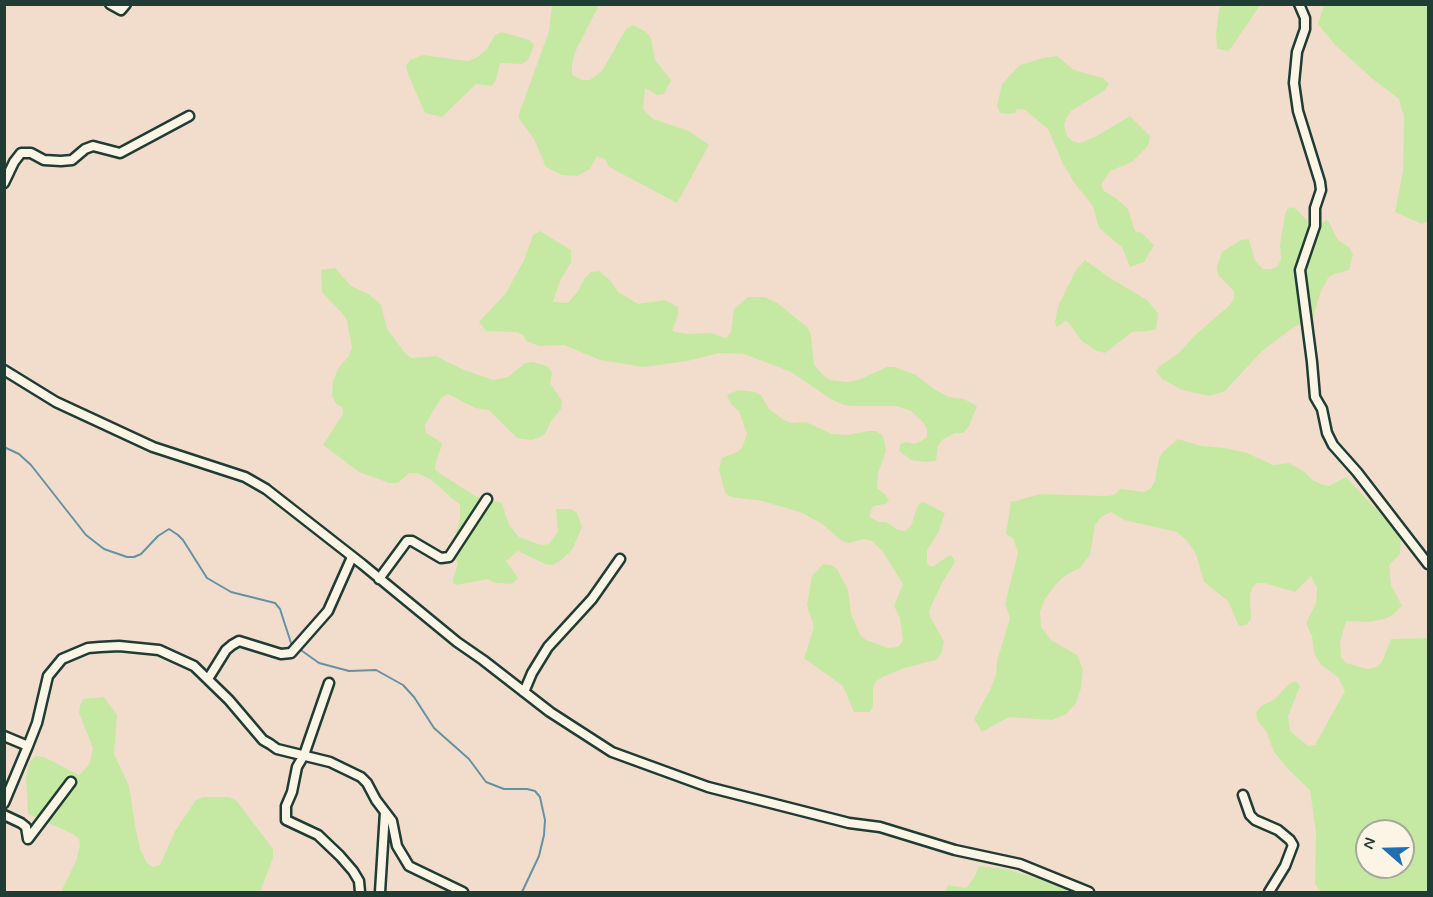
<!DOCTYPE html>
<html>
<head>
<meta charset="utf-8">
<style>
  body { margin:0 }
  #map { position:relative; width:1433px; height:897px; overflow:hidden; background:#f2ddcc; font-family:Mynerve,sans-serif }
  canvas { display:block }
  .frame { position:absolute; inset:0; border:6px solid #1f3d34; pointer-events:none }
  .north { position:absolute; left:1355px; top:819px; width:60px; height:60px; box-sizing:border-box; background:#fcf5e5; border:2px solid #a4ab9e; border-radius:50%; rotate:290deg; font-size:16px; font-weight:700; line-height:24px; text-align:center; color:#1f3d34 }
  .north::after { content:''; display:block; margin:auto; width:21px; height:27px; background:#1f6fb2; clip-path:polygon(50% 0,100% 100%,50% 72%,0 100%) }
</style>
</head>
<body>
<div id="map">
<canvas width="1433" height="897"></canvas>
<div class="frame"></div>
<div class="north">N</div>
</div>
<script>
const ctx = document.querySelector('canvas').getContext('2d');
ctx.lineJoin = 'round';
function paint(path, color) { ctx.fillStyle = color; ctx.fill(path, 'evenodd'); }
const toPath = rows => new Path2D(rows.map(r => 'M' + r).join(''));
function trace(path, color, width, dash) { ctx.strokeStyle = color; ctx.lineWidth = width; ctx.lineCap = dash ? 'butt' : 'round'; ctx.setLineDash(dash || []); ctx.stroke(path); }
const green = toPath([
  [552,5,599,5,575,52,572,65,572,75,582,80,590,80,602,71,626,29,633,25,646,32,651,38,655,60,671,80,664,94,657,95,645,88,643,109,653,119,689,131,709,145,677,203,609,167,606,160,597,156,590,169,577,176,562,175,546,167,534,139,518,117,549,31],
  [1222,5,1260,5,1229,51,1217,49,1216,34,1219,9],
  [1324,5,1428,5,1428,221,1422,224,1395,212,1403,171,1404,117,1399,99,1374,80,1335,45,1318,24],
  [501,32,530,40,534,46,528,60,522,64,500,63,496,80,492,86,476,84,442,117,425,113,408,74,406,66,410,60,423,55,468,61,476,58,487,49,494,36],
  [1057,56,1074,70,1103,78,1109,84,1105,90,1071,111,1067,117,1064,125,1067,136,1072,141,1080,143,1095,137,1130,116,1150,136,1149,144,1144,150,1132,162,1110,171,1101,185,1104,191,1117,199,1128,209,1135,231,1142,233,1154,245,1144,262,1130,267,1122,247,1099,228,1093,206,1075,184,1063,164,1048,129,1025,110,1017,109,1015,113,1007,114,1000,113,997,106,1002,84,1020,65,1043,58],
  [1294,207,1307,220,1308,228,1317,227,1326,220,1329,222,1338,240,1350,248,1353,255,1349,270,1334,274,1328,278,1321,291,1313,317,1291,329,1261,352,1225,391,1210,396,1182,390,1162,379,1156,371,1160,366,1179,353,1194,336,1229,306,1234,299,1234,291,1218,275,1217,267,1222,252,1241,240,1249,239,1255,261,1263,269,1271,269,1278,266,1281,259,1280,245,1285,215,1287,209],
  [540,231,571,250,571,262,560,281,553,302,568,303,578,291,585,278,591,272,599,271,611,281,618,292,638,304,665,300,678,307,678,315,672,331,687,334,711,333,726,338,731,332,734,309,748,297,764,297,779,304,808,328,811,335,814,365,824,376,830,380,847,382,858,380,887,367,895,367,916,375,934,389,949,397,964,399,977,406,969,426,963,433,955,433,942,440,938,446,936,461,926,462,911,460,899,451,900,444,907,442,914,444,921,441,927,437,927,429,923,422,911,411,896,406,851,406,844,405,831,399,791,372,744,354,719,353,687,361,644,367,600,360,564,345,539,346,526,341,523,335,516,332,486,331,479,322,506,293,524,260,533,235],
  [1085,260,1110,278,1147,300,1158,313,1156,329,1148,331,1132,332,1105,353,1097,351,1082,341,1068,322,1065,321,1057,327,1055,323,1057,311,1059,304,1076,270],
  [335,268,351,286,370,295,381,305,387,329,405,353,411,358,436,356,462,369,493,380,508,377,525,363,532,362,547,366,552,372,550,383,562,401,561,409,551,421,545,434,538,438,531,440,517,438,489,410,475,408,448,394,441,398,425,425,426,433,441,442,442,445,436,461,435,470,475,496,502,503,509,525,519,537,541,545,549,544,558,532,556,509,571,509,577,513,582,527,572,550,560,561,553,565,545,564,518,551,506,561,518,578,512,584,495,583,488,579,456,585,453,583,453,579,458,564,451,549,460,519,460,505,430,479,417,473,409,473,398,483,389,483,359,472,323,445,343,414,342,407,336,404,332,396,333,381,339,367,349,356,352,348,347,321,343,314,322,292,321,270],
  [738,390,755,392,762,396,769,409,784,420,792,423,806,422,832,434,847,435,869,431,876,431,883,436,886,451,878,473,877,488,886,495,889,501,885,504,873,506,869,517,879,522,886,522,898,530,905,531,911,526,918,505,923,502,945,513,938,533,927,550,927,563,930,566,934,566,948,556,952,556,955,562,942,583,929,611,930,616,944,642,941,654,936,660,904,668,883,677,876,681,873,689,873,706,870,712,854,712,843,686,804,658,814,627,807,605,812,576,823,564,831,565,837,569,848,590,851,614,860,635,866,640,888,648,898,647,903,641,900,618,894,606,903,584,883,552,872,541,865,539,848,543,842,541,821,523,800,512,762,501,731,497,725,493,719,469,722,458,737,452,742,448,747,434,739,411,731,404,727,395],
  [1178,439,1201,446,1225,448,1247,453,1273,465,1289,463,1302,470,1314,481,1321,484,1329,486,1346,477,1401,536,1400,554,1389,565,1391,585,1402,606,1391,616,1384,619,1369,622,1346,621,1340,642,1341,657,1346,663,1368,669,1376,667,1382,662,1391,639,1428,638,1428,892,1321,892,1315,884,1316,832,1310,790,1288,769,1274,752,1266,731,1257,720,1256,712,1261,706,1274,700,1289,684,1296,681,1300,686,1288,716,1290,731,1308,746,1315,745,1345,691,1338,677,1321,665,1314,653,1312,636,1306,623,1316,603,1317,588,1311,576,1295,592,1264,583,1257,583,1252,588,1250,595,1251,619,1246,625,1239,626,1228,601,1204,582,1196,554,1188,542,1177,532,1124,520,1111,512,1101,517,1095,525,1090,555,1080,568,1066,575,1055,585,1045,599,1040,612,1041,627,1051,640,1077,655,1083,669,1081,688,1076,703,1066,714,1052,720,1009,717,982,732,974,719,990,690,996,675,997,661,1010,618,1005,604,1018,553,1013,538,1006,534,1011,502,1041,494,1106,496,1114,495,1120,489,1145,492,1151,488,1155,481,1159,458,1163,452],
  [1367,831,1403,831,1403,867,1367,867],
  [104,697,117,715,114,754,129,786,135,825,140,849,147,863,153,867,160,865,175,831,196,800,203,797,229,797,236,800,273,849,273,858,260,892,61,892,76,861,80,846,79,839,73,834,28,814,26,776,30,762,35,756,44,757,79,775,85,769,90,763,93,748,79,713,80,706,83,699],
  [979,866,1006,869,1039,879,1071,892,945,892,948,885,966,888,974,878]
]);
const stream = toPath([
  [4,447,19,454,31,465,86,535,104,549,127,557,134,557,141,554,158,536,169,529,178,535,183,540,207,578,231,592,275,603,280,609,291,643,294,645],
  [298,648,319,663,349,671,376,670,403,685,414,697,434,728,469,759,486,782,504,789,527,789,535,791,540,797,545,820,544,835,539,856,522,892]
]);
const street = toPath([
  [110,4,121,10,126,4],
  [1299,4,1305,18,1305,29,1297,52,1294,83,1298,111,1320,182,1321,190,1315,208,1315,226,1300,270,1312,362,1315,397,1322,409,1327,433,1333,445,1357,472,1428,564],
  [4,183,14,162,21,153,31,153,44,160,61,161,72,160,85,149,93,146,120,153,189,116],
  [4,370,56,402,153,447,245,477,266,489,362,564,457,642,483,660,550,712,612,752,708,787,849,823,880,827,955,850,1020,864,1089,892],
  [379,579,407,541,412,541,441,558,449,557,487,499],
  [208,679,226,650,232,645,239,641,281,654,291,653,328,611,352,557],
  [329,683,304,755,297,767,292,792,286,806,286,820,318,835,340,856,353,871,359,881,360,892],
  [524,692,532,673,548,647,592,599,620,559],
  [4,736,28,746,37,723,48,676,62,659,88,648,100,647,119,646,159,650,194,666,229,700,263,740,270,744,277,749,330,762,361,777,367,783,376,800,392,821,397,846,409,866,463,892],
  [1243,795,1250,815,1255,820,1278,830,1290,840,1293,845,1285,866,1269,892],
  [4,803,28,746],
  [4,815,21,823,26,827,28,839,71,782],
  [380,892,385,812]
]);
paint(green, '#c5e9a3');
trace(stream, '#6492a5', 2);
trace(street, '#1f3d34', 13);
trace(street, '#fcf5e5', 8);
</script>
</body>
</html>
